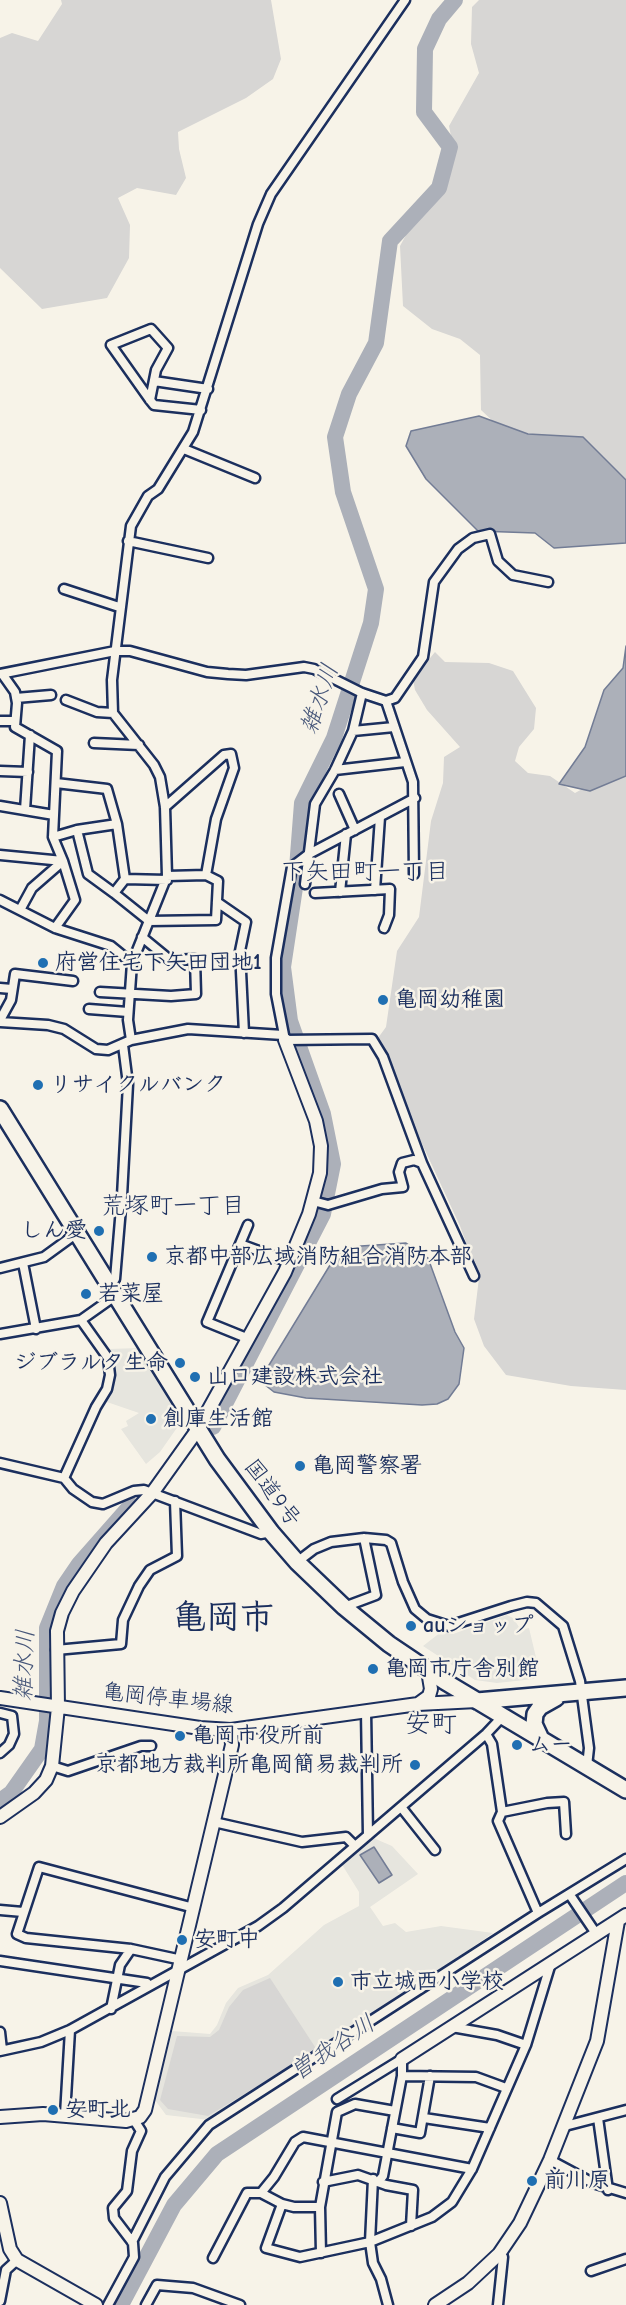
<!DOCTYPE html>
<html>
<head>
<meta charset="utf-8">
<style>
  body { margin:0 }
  canvas { display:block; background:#f7f3e8 }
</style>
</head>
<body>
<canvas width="626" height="2305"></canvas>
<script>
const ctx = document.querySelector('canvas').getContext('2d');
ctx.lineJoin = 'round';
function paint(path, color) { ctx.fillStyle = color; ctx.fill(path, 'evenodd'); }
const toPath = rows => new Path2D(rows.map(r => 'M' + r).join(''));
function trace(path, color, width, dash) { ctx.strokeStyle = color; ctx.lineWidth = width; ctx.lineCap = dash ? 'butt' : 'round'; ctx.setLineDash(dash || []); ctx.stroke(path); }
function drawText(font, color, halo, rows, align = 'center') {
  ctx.font = font + ' "Comic Neue","Klee One",sans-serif'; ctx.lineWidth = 5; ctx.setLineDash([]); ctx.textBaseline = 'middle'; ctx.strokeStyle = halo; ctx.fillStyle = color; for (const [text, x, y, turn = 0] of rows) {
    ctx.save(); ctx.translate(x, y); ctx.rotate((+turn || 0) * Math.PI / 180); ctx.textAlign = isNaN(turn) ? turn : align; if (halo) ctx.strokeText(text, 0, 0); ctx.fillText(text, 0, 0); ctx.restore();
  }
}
const built = toPath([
  [140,1348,181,1422,160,1452,146,1464,121,1429,128,1426,126,1421,139,1413,104,1401,112,1371,108,1349],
  [507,1615,513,1618,521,1630,529,1628,539,1670,534,1679,497,1683,475,1680,423,1646,441,1632,453,1634],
  [371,1837,392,1846,418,1874,370,1907,383,1926,395,1923,406,1932,441,1926,493,1933,357,2027,210,2120,166,2115,155,2100,172,2031,210,2034,217,2025,226,2003,238,1988,268,1975,324,1925,359,1906,359,1892,341,1863]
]);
const green = toPath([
  [61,0,271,0,281,59,273,79,246,98,178,132,179,149,186,178,176,195,137,188,118,198,130,225,129,258,107,298,42,309,0,268,0,38,12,33,38,41,62,4],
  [479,0,626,0,626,483,618,479,603,456,497,425,481,410,480,355,460,339,432,329,403,306,400,246,411,226,439,198,455,156,449,126,479,73,471,44,472,7],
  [435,652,445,662,489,663,513,671,536,708,534,729,519,747,515,761,528,773,550,776,575,793,626,765,626,1390,571,1386,506,1375,484,1346,474,1319,479,1278,460,1226,412,1122,378,1038,386,1027,397,951,419,917,431,821,443,783,444,757,460,747,427,710,415,690,413,679],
  [270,1978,317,2050,208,2116,168,2109,160,2100,177,2036,210,2037,219,2030,229,2007,243,1990]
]);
const water = toPath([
  [479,416,528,434,583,437,626,480,626,543,554,548,535,533,478,531,426,479,406,446,411,431,479,416],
  [626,646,626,776,590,791,559,784,585,747,604,690,623,668,626,646],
  [406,1243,428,1258,455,1332,464,1348,459,1384,448,1399,437,1404,422,1405,306,1398,274,1392,265,1385,266,1370,338,1252,361,1246,406,1243],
  [374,1847,392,1875,379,1883,360,1855,374,1847]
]);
const river = toPath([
  [213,1427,323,1214,333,1164,323,1114,290,1021,283,967,296,881,302,803,334,738,371,623,376,589,343,492,335,437,349,394,376,343,390,241,439,188,450,147,424,112,425,49,439,19,455,0],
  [0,1801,11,1793,42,1749,47,1721,47,1628,64,1586,79,1564,131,1505],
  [121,2305,174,2205,217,2154,626,1883]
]);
const street = toPath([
  [154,381,208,389],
  [150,400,156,370,168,348,151,329,111,345,150,400,154,405,201,410],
  [184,449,255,478],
  [128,541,208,558],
  [64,589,119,607],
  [0,674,115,651,130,651,207,672,228,674,246,675,304,667,314,669,362,693,386,701,395,698,423,657,434,582,458,549,473,538,490,534,498,561,513,575,548,582],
  [3,675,15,692,17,703,15,727,57,751,53,837,63,861,32,888,20,910],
  [16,698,51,695],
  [66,700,97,712,113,713],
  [386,701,413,782,414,874],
  [0,721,14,721],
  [353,731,394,727],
  [94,743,139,745],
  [335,770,405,762],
  [0,771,28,772],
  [56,783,107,789,117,824,125,879,114,893,149,921,216,920,218,881,206,875,216,819,234,768,231,754,224,755,165,807],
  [339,794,355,830],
  [415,798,309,854,292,867,276,958,276,994,285,1040,372,1039,383,1057,422,1163,474,1276],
  [0,806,54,815],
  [25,810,30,735],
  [77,830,88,874,114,893],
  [53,837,77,830,117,824],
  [0,855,63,861,75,900,55,928],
  [167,876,206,875],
  [125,879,167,880],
  [305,884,315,804,335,770,353,731,362,693],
  [375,890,380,817],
  [340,892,346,834],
  [315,893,390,889,389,915,384,928],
  [0,900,55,928,111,946,132,963],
  [217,902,246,922,240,951,244,1033],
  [0,988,12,989],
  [100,992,171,996,196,994,195,959,170,960,142,937],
  [89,1009,128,1012],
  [0,1020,11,1000,15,974,73,981],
  [0,1022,48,1025,64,1029,96,1049,108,1050,131,1040,188,1029,283,1035],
  [131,1040,128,1020,132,963,167,876,165,807,160,777,154,765,113,713,112,680,131,526,148,496,158,489,193,432,258,224,271,194,405,0],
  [313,1201,328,1205,382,1189,403,1187,399,1172,402,1163,414,1160,422,1163],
  [248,1225,207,1322,249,1339],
  [240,1244,289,1262],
  [23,1263,36,1329],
  [0,1268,44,1257,77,1233],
  [109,1285,115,1279,122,1196,128,1084,123,1045],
  [0,1334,81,1320,115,1296],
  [0,1463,64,1478,73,1489,92,1502,103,1504,134,1491,144,1490,261,1534,271,1532],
  [64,1478,96,1407,107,1389,110,1375,108,1358,81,1320],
  [297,1562,314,1549,331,1542,364,1538,386,1540,391,1543,403,1582,415,1609,427,1619,449,1626,511,1606,527,1602,536,1603,563,1626,580,1681,589,1748,587,1766],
  [344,1607,376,1595,364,1538],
  [56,1650,121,1644,123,1620,139,1586,150,1570,177,1556,175,1501],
  [366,1711,368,1835],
  [0,1713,12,1716,14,1734,9,1745,0,1753],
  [486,1734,492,1744,502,1812,498,1821,538,1913],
  [52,1766,68,1771,141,1746,151,1746],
  [401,1807,435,1850],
  [502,1812,547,1803,564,1802,566,1834],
  [214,1822,302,1842,346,1837,355,1846],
  [570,1895,597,1935],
  [0,1910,23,1912],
  [182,1960,131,1949,26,1938,17,1934,39,1867,194,1908],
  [0,1961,147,1983,149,1986],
  [111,2009,120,1965,131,1949],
  [452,2027,497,2035,526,2045],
  [0,2032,2,2050],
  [0,2051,41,2042,70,2030,258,1926,283,1908,486,1734,503,1716],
  [337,2099,402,2059,402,2076],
  [65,2115,70,2030],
  [424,2118,490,2128],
  [598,2118,608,2190],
  [565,2126,626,2110],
  [392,2128,420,2133,430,2076],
  [550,2160,593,2183,626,2193],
  [472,2169,303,2137,295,2142,274,2177,261,2193,282,2204,266,2248,300,2257,370,2242,432,2217,452,2202,472,2169,526,2045,551,1963],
  [373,2179,370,2242,373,2263,381,2279,388,2305],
  [323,2182,358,2175,386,2185,413,2190,411,2226],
  [378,2182,383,2176,402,2076,476,2077,506,2088],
  [282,2204,294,2207,320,2207],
  [132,2242,165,2177,209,2125,538,1913,626,1859],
  [321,2253,320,2207,337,2112,355,2104,395,2111],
  [213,2258,247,2193,261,2193],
  [591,2271,626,2259],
  [0,2301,6,2270,17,2260],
  [108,2305,134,2257,133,2243,114,2218,113,2208,127,2191,132,2151,141,2131,134,2120],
  [146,2305,157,2285,193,2288,240,2305],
  [498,2305,503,2257,499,2254]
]);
const secondary = toPath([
  [0,1698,200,1728,231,1730,418,1704,477,1701],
  [418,1704,429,1696,431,1689,428,1671],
  [0,1817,34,1793,46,1780,52,1766,58,1707,57,1631,62,1613,73,1591,106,1543,153,1492,198,1429,285,1272,309,1214,320,1173,321,1146,316,1121,285,1040],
  [402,2059,626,1915],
  [0,2117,43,2114,126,2121,140,2117,145,2110,232,1745,231,1730],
  [0,2203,10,2249,17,2260,96,2305],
  [435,2305,468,2283,499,2254,520,2223,550,2160,597,2041,618,1921]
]);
const highway = toPath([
  [0,1109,217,1459,271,1532,297,1562,344,1607,389,1644,444,1681,626,1790],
  [477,1701,626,1688],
  [541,1739,534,1724,535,1714,540,1707,556,1698]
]);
const markers = [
  [43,963,6,"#1f6fb2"],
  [383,1000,6,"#1f6fb2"],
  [38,1085,6,"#1f6fb2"],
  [99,1231,6,"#1f6fb2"],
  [152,1257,6,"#1f6fb2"],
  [86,1294,6,"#1f6fb2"],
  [180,1363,6,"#1f6fb2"],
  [195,1377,6,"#1f6fb2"],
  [151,1419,6,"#1f6fb2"],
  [300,1466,6,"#1f6fb2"],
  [411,1626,6,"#1f6fb2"],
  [373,1669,6,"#1f6fb2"],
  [180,1736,6,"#1f6fb2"],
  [517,1745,6,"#1f6fb2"],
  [415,1765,6,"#1f6fb2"],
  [182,1940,6,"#1f6fb2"],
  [338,1982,6,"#1f6fb2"],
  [53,2110,6,"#1f6fb2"],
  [532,2181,6,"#1f6fb2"]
];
const poiNames = [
  ["府営住宅下矢田団地1",55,963],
  ["亀岡幼稚園",395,1000],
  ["リサイクルバンク",50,1085],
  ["しん愛",87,1231,"right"],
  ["京都中部広域消防組合消防本部",164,1257],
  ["若菜屋",98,1294],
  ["ジブラルタ生命",168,1363,"right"],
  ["山口建設株式会社",207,1377],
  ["創庫生活館",163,1419],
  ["亀岡警察署",312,1466],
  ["auショップ",423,1626],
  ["亀岡市庁舎別館",385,1669],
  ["亀岡市役所前",192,1736],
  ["ムー",529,1745],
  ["京都地方裁判所亀岡簡易裁判所",403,1765,"right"],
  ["安町中",194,1940],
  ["市立城西小学校",350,1982],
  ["安町北",65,2110],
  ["前川原",544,2181]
];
const streetNames = [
  ["国道9号",272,1493,53],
  ["亀岡停車場線",168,1699,6]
];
const waterNames = [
  ["雑水川",320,699,-71],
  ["雑水川",25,1665,-88],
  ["曽我谷川",333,2048,-34]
];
const neighbourhoodNames = [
  ["下矢田町一丁目",365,872],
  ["荒塚町一丁目",173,1206]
];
const quarterNames = [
  ["安町",431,1725]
];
const townNames = [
  ["亀岡市",223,1618]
];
paint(built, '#e6e5de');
paint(green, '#d7d6d4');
paint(water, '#acb0b9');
trace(water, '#727c95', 1.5);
trace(river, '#acb0b9', 16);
trace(street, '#1b2f5e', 13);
trace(secondary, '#1b2f5e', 16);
trace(highway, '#1b2f5e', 20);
trace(street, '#f7f3e8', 8);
trace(secondary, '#f7f3e8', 12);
trace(highway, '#f7f3e8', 15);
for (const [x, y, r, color] of markers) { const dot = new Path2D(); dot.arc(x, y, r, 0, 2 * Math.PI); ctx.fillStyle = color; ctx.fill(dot); trace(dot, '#f7f3e8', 2); }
drawText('bold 22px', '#1b2f5e', '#f7f3e8', poiNames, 'left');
drawText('22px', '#1b2f5e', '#f7f3e8', streetNames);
drawText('italic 24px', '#465679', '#f7f3e8', waterNames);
drawText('24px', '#1b2f5e', '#f7f3e8', neighbourhoodNames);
drawText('26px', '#1b2f5e', '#f7f3e8', quarterNames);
drawText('bold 34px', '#1b2f5e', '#f7f3e8', townNames);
</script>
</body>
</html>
